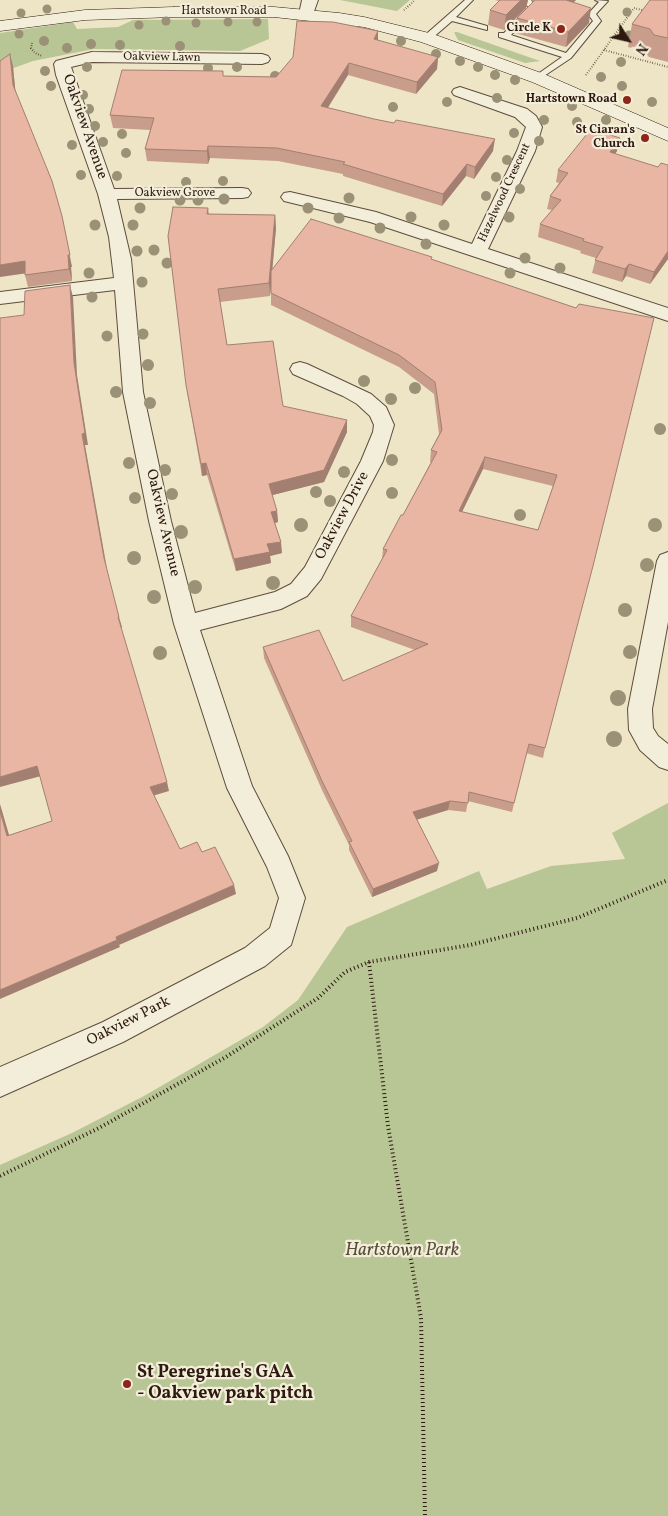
<!DOCTYPE html>
<html>
<head>
<meta charset="utf-8">
<style>
  body { margin:0 }
  #map { position:relative; width:668px; height:1516px; overflow:hidden; background:#ede5c5; font-family:Vollkorn,serif }
  canvas { display:block }
  .north { position:absolute; left:603px; top:15px; width:50px; height:50px; -webkit-text-stroke:4px #f3eed9; paint-order:stroke; rotate:125deg; font-size:14px; font-weight:700; line-height:20px; text-align:center; color:#2e1910 }
  .north::after { content:''; display:block; margin:auto; width:18px; height:22px; background:#2e1910; clip-path:polygon(50% 0,100% 100%,50% 72%,0 100%) }
</style>
</head>
<body>
<div id="map">
<canvas width="668" height="1516"></canvas>
<div class="north">N</div>
</div>
<script>
const ctx = document.querySelector('canvas').getContext('2d');
ctx.lineJoin = 'round';
function paint(path, color) { ctx.fillStyle = color; ctx.fill(path, 'evenodd'); }
const toPath = rows => new Path2D(rows.map(r => 'M' + r).join(''));
function trace(path, color, width, dash) { ctx.strokeStyle = color; ctx.lineWidth = width; ctx.lineCap = dash ? 'butt' : 'round'; ctx.setLineDash(dash || []); ctx.stroke(path); }
function drawText(font, color, halo, rows, align = 'center') {
  ctx.font = font + ' Vollkorn,serif'; ctx.lineWidth = 4.5; ctx.setLineDash([]); ctx.textBaseline = 'middle'; ctx.strokeStyle = halo; ctx.fillStyle = color; for (const [text, x, y, turn = 0] of rows) {
    ctx.save(); ctx.translate(x, y); ctx.rotate((+turn || 0) * Math.PI / 180); ctx.textAlign = isNaN(turn) ? turn : align; if (halo) ctx.strokeText(text, 0, 0); ctx.fillText(text, 0, 0); ctx.restore();
  }
}
const green = toPath([
  [340,0,410,0,397,11],
  [268,19,269,39,240,51,94,49,33,61,0,73,0,33,73,22,77,29,118,27,133,20],
  [454,32,457,32,540,61,525,63,458,40],
  [668,803,668,1516,0,1516,0,1165,72,1133,144,1096,263,1027,298,1000,347,927,479,871,487,889,551,866,625,859,612,833]
]);
const pathFar1 = toPath([
  [404,10,415,0],
  [32,43,31,48,35,53,42,56],
  [604,50,668,67],
  [586,75,634,8,645,11]
]);
const path = toPath([
  [369,962,388,1126,421,1318,425,1516],
  [0,1176,99,1128,226,1057,318,998,345,972,369,962,470,945,577,918,668,880]
]);
const lane = toPath([
  [465,0,473,0,456,17,487,26,487,30,452,21,430,40,424,40,424,36,465,0],
  [519,0,531,0,537,8,511,35,566,53,593,21,588,14,599,2,595,0,608,1,596,14,601,21,571,58,538,80,535,80,535,76,562,57,499,37,499,33,504,33,529,8,525,3,519,0]
]);
const street = toPath([
  [302,0,318,0,312,17,302,17,299,14,302,0],
  [92,52,262,54,268,56,270,59,268,62,262,64,92,62,71,67,114,189,242,188,248,189,251,193,248,197,242,198,117,199,131,259,143,392,171,521,195,613,275,592,291,584,305,567,361,461,373,432,374,425,370,416,357,404,343,396,293,374,290,369,293,364,300,362,307,364,371,394,386,407,394,425,383,461,321,579,307,596,281,609,200,630,252,786,288,856,305,898,291,945,265,966,123,1042,0,1097,0,1067,103,1022,245,948,270,928,279,898,267,867,227,788,174,624,149,521,123,392,115,290,0,304,0,292,114,278,109,237,98,194,56,75,54,64,56,61,92,52],
  [460,87,527,109,536,116,542,127,535,151,488,249,668,308,668,321,370,222,284,201,281,197,284,193,290,192,376,212,472,244,517,151,526,127,515,117,454,95,452,92,454,89,460,87],
  [668,552,668,622,652,709,653,728,658,736,668,744,668,770,659,767,640,750,629,730,628,709,657,561,660,555,668,552]
]);
const secondary = toPath([
  [174,7,274,7,339,13,364,17,433,34,544,74,668,128,668,141,532,82,421,42,364,27,274,17,174,17,85,20,0,31,0,21,85,10,174,7]
]);
const trees = [
  [47,9,4.5],
  [627,12,4.5],
  [21,13,4.5],
  [166,21,4.5],
  [228,22,4.5],
  [257,22,4.5],
  [196,23,4.5],
  [139,25,4.5],
  [19,34,4.5],
  [629,35,4.5],
  [44,41,5],
  [401,41,5],
  [91,44,5],
  [120,45,5],
  [180,46,5],
  [67,48,5],
  [436,54,5],
  [460,61,5],
  [621,62,5],
  [87,67,5],
  [237,67,5],
  [478,67,5],
  [208,68,5],
  [45,71,5],
  [495,75,5],
  [275,76,5],
  [601,77,5],
  [515,80,5],
  [51,86,5],
  [622,86,5],
  [83,95,5],
  [497,98,5],
  [550,98,5],
  [447,102,5],
  [652,102,5],
  [572,106,5],
  [393,107,5],
  [89,109,5],
  [544,120,5],
  [606,120,5],
  [577,122,5],
  [95,126,5],
  [514,133,5],
  [122,134,5],
  [539,141,5],
  [103,142,5],
  [72,145,5],
  [126,153,5],
  [507,160,5],
  [81,175,5],
  [117,176,5],
  [496,177,5],
  [223,181,5],
  [186,182,5],
  [520,189,5],
  [486,196,5],
  [349,198,5.5],
  [224,199,5.5],
  [180,200,5.5],
  [198,200,5.5],
  [140,208,5.5],
  [308,208,5.5],
  [411,217,5.5],
  [509,217,5.5],
  [339,218,5.5],
  [95,225,5.5],
  [133,225,5.5],
  [444,225,5.5],
  [380,228,5.5],
  [426,244,5.5],
  [154,250,5.5],
  [137,251,5.5],
  [525,258,5.5],
  [167,263,5.5],
  [560,268,5.5],
  [89,273,5.5],
  [510,273,5.5],
  [142,282,5.5],
  [92,297,5.5],
  [143,334,5.5],
  [107,336,5.5],
  [148,365,6],
  [364,381,6],
  [415,388,6],
  [116,392,6],
  [391,399,6],
  [150,403,6],
  [660,429,6],
  [392,460,6],
  [129,463,6],
  [165,470,6],
  [344,472,6],
  [316,492,6],
  [392,493,6],
  [172,494,6],
  [135,498,6],
  [330,501,6],
  [520,515,6],
  [301,525,7],
  [655,525,7],
  [181,532,7],
  [134,558,7],
  [647,565,7],
  [273,583,7],
  [195,587,7],
  [154,597,7],
  [625,610,7],
  [630,652,7],
  [160,653,7],
  [618,698,8],
  [614,739,8]
];
const wall = toPath([
  [495,0,528,0,526,8,504,30,488,25,490,10,499,1],
  [532,0,576,0,573,2,589,23,566,47,515,33,517,18,533,2],
  [668,0,668,62,649,57,645,52,628,47,632,24],
  [378,31,378,41,438,57,437,69,416,94,348,75,328,108,493,151,474,179,466,176,442,206,343,176,343,174,278,161,210,158,208,164,147,161,145,149,150,130,113,128,110,115,224,76,276,77],
  [13,66,15,90,72,267,71,267,72,281,28,287,25,275],
  [617,151,615,154,668,259,650,284,626,276,622,282,592,273,596,258,580,253,581,251,538,237,540,224,552,210,547,209,550,196,559,183,556,182,558,170],
  [208,208,209,214,275,215,276,228,272,270,431,259,576,308,545,748,543,758,526,753,512,812,468,801,466,812,448,810,416,820,437,871,372,897,349,850,349,845,322,790,264,658,263,647,343,681,415,650,351,627,351,616,382,559,383,549,403,515,431,462,430,462,431,450,439,434,434,394,399,367,271,305,271,284,270,296,220,302,227,345,283,406,347,432,324,482,272,495,277,511,278,522,275,523,282,553,270,556,271,563,236,571,207,475,202,476,188,397,168,236],
  [483,469,553,486,538,530,462,512]
]);
const shadedWall = toPath([
  [521,0,528,0,526,8,504,30,506,15],
  [564,0,576,0,562,14],
  [591,8,589,23,566,47,568,32],
  [378,31,378,43,374,39],
  [10,54,13,66,16,97,13,85],
  [438,57,437,69,416,94,417,82],
  [349,63,348,75,321,118,321,106],
  [620,138,617,151,607,165,610,152],
  [495,139,493,151,474,179,475,167],
  [208,146,210,158,208,164,207,151],
  [467,164,466,176,442,206,443,194],
  [275,215,276,228,270,296,269,283],
  [62,216,72,267,71,267,72,281,69,269],
  [668,251,668,259,650,284,654,272],
  [25,261,28,273,0,277,0,265],
  [629,264,626,276,622,282,625,269],
  [70,285,73,297,77,375,88,445,85,445,107,569,104,558,82,434,74,363],
  [347,420,347,432,324,482,269,496,269,484],
  [485,457,483,469,457,522,459,511],
  [206,463,207,475,202,476,201,464],
  [277,511,278,522,272,524,271,512],
  [281,542,282,553,270,556,271,563,236,571,234,559,267,544],
  [118,617,119,617,122,627,121,628],
  [37,766,41,776,0,787,0,777],
  [167,782,169,791,152,796,150,787],
  [450,801,448,810,412,821,413,812],
  [0,804,12,845,7,836,0,811],
  [439,863,437,871,372,897,373,889],
  [234,885,236,894,119,945,116,937],
  [117,940,120,947,0,999,0,990]
]);
const building = toPath([
  [500,0,521,0,506,15,490,10,500,0],
  [535,0,566,0,591,8,568,32,517,18,535,0],
  [650,0,668,0,668,38,654,35,650,29,632,24,650,0],
  [297,21,333,22,378,31,374,39,438,57,417,82,349,63,321,106,374,119,394,123,396,120,495,139,475,167,467,164,443,194,343,164,345,162,277,148,208,146,207,151,145,149,154,118,110,115,122,70,223,71,223,76,276,77,293,57,297,21],
  [10,54,13,85,52,181,62,216,70,255,68,255,69,269,25,275,25,261,0,265,0,61,10,54],
  [591,129,620,138,610,152,658,167,661,163,668,165,668,251,654,272,629,264,625,269,595,260,603,247,583,241,584,239,540,224,561,200,550,196,568,173,558,170,591,129],
  [173,207,208,208,207,214,275,215,269,283,218,289,227,345,273,341,283,406,347,420,324,470,269,484,277,511,271,512,281,542,267,544,270,552,234,559,206,463,201,464,186,385,168,236,173,207],
  [311,219,432,257,431,259,576,308,579,304,654,318,593,566,545,748,529,744,514,803,469,792,468,803,450,801,413,812,439,863,373,889,349,842,352,841,322,781,263,647,319,630,343,681,428,644,351,616,387,550,383,549,401,515,403,515,437,452,431,450,442,430,435,382,399,355,271,293,271,271,311,219],
  [485,457,557,475,538,530,459,511,485,457],
  [70,285,74,363,85,433,82,434,104,558,119,617,118,617,167,782,150,787,180,849,197,842,202,852,215,847,234,885,116,937,117,940,0,990,0,811,7,836,52,821,37,766,0,777,0,318,24,315,25,291,70,285]
]);
const markers = [
  [561,29,5,"#8f2418"],
  [627,100,5,"#8f2418"],
  [645,138,5,"#8f2418"],
  [127,1384,5,"#8f2418"]
];
const farStreetnames = [
  ["Hartstown Road",224,12],
  ["Oakview Lawn",162,58,1],
  ["Hazelwood Crescent",505,193,-65],
  ["Oakview Grove",175,194]
];
const farPoinames = [
  ["Circle K",551,29],
  ["Hartstown Road",617,100],
  ["St Ciaran's",635,131],
  ["Church",635,145]
];
const streetNames = [
  ["Oakview Avenue",84,127,71],
  ["Oakview Drive",343,516,-62],
  ["Oakview Avenue",162,523,77],
  ["Oakview Park",129,1022,-27]
];
const nearParknames = [
  ["Hartstown Park",402,1252]
];
const nearPoinames = [
  ["St Peregrine's GAA",137,1374],
  ["- Oakview park pitch",137,1395]
];
paint(green, '#b8c595');
trace(lane, '#5e4c3d', 2);
trace(street, '#5e4c3d', 2);
trace(secondary, '#2e1910', 1);
trace(pathFar1, '#2e1910', 2, [0.5, 2]);
trace(path, '#2e1910', 4, [1, 3]);
paint(lane, '#f3eed9');
paint(street, '#f3eed9');
paint(secondary, '#f3eed9');
ctx.fillStyle = '#9a9177';
for (const [x, y, r] of trees) { ctx.beginPath(); ctx.arc(x, y, r, 0, 2 * Math.PI); ctx.fill(); }
paint(wall, '#c89d8b');
paint(shadedWall, '#a27f71');
paint(building, '#e8b6a2');
trace(building, '#a27f71', 1);
for (const [x, y, r, color] of markers) { const dot = new Path2D(); dot.arc(x, y, r, 0, 2 * Math.PI); ctx.fillStyle = color; ctx.fill(dot); trace(dot, '#f3eed9', 2); }
drawText('12px', '#2e1910', '#f3eed9', farStreetnames);
drawText('bold 12px', '#2e1910', '#f3eed9', farPoinames, 'right');
drawText('15px', '#2e1910', '#f3eed9', streetNames);
drawText('italic 18px', '#574d38', '#f3eed9', nearParknames);
drawText('bold 18px', '#2e1910', '#f3eed9', nearPoinames, 'left');
</script>
</body>
</html>
